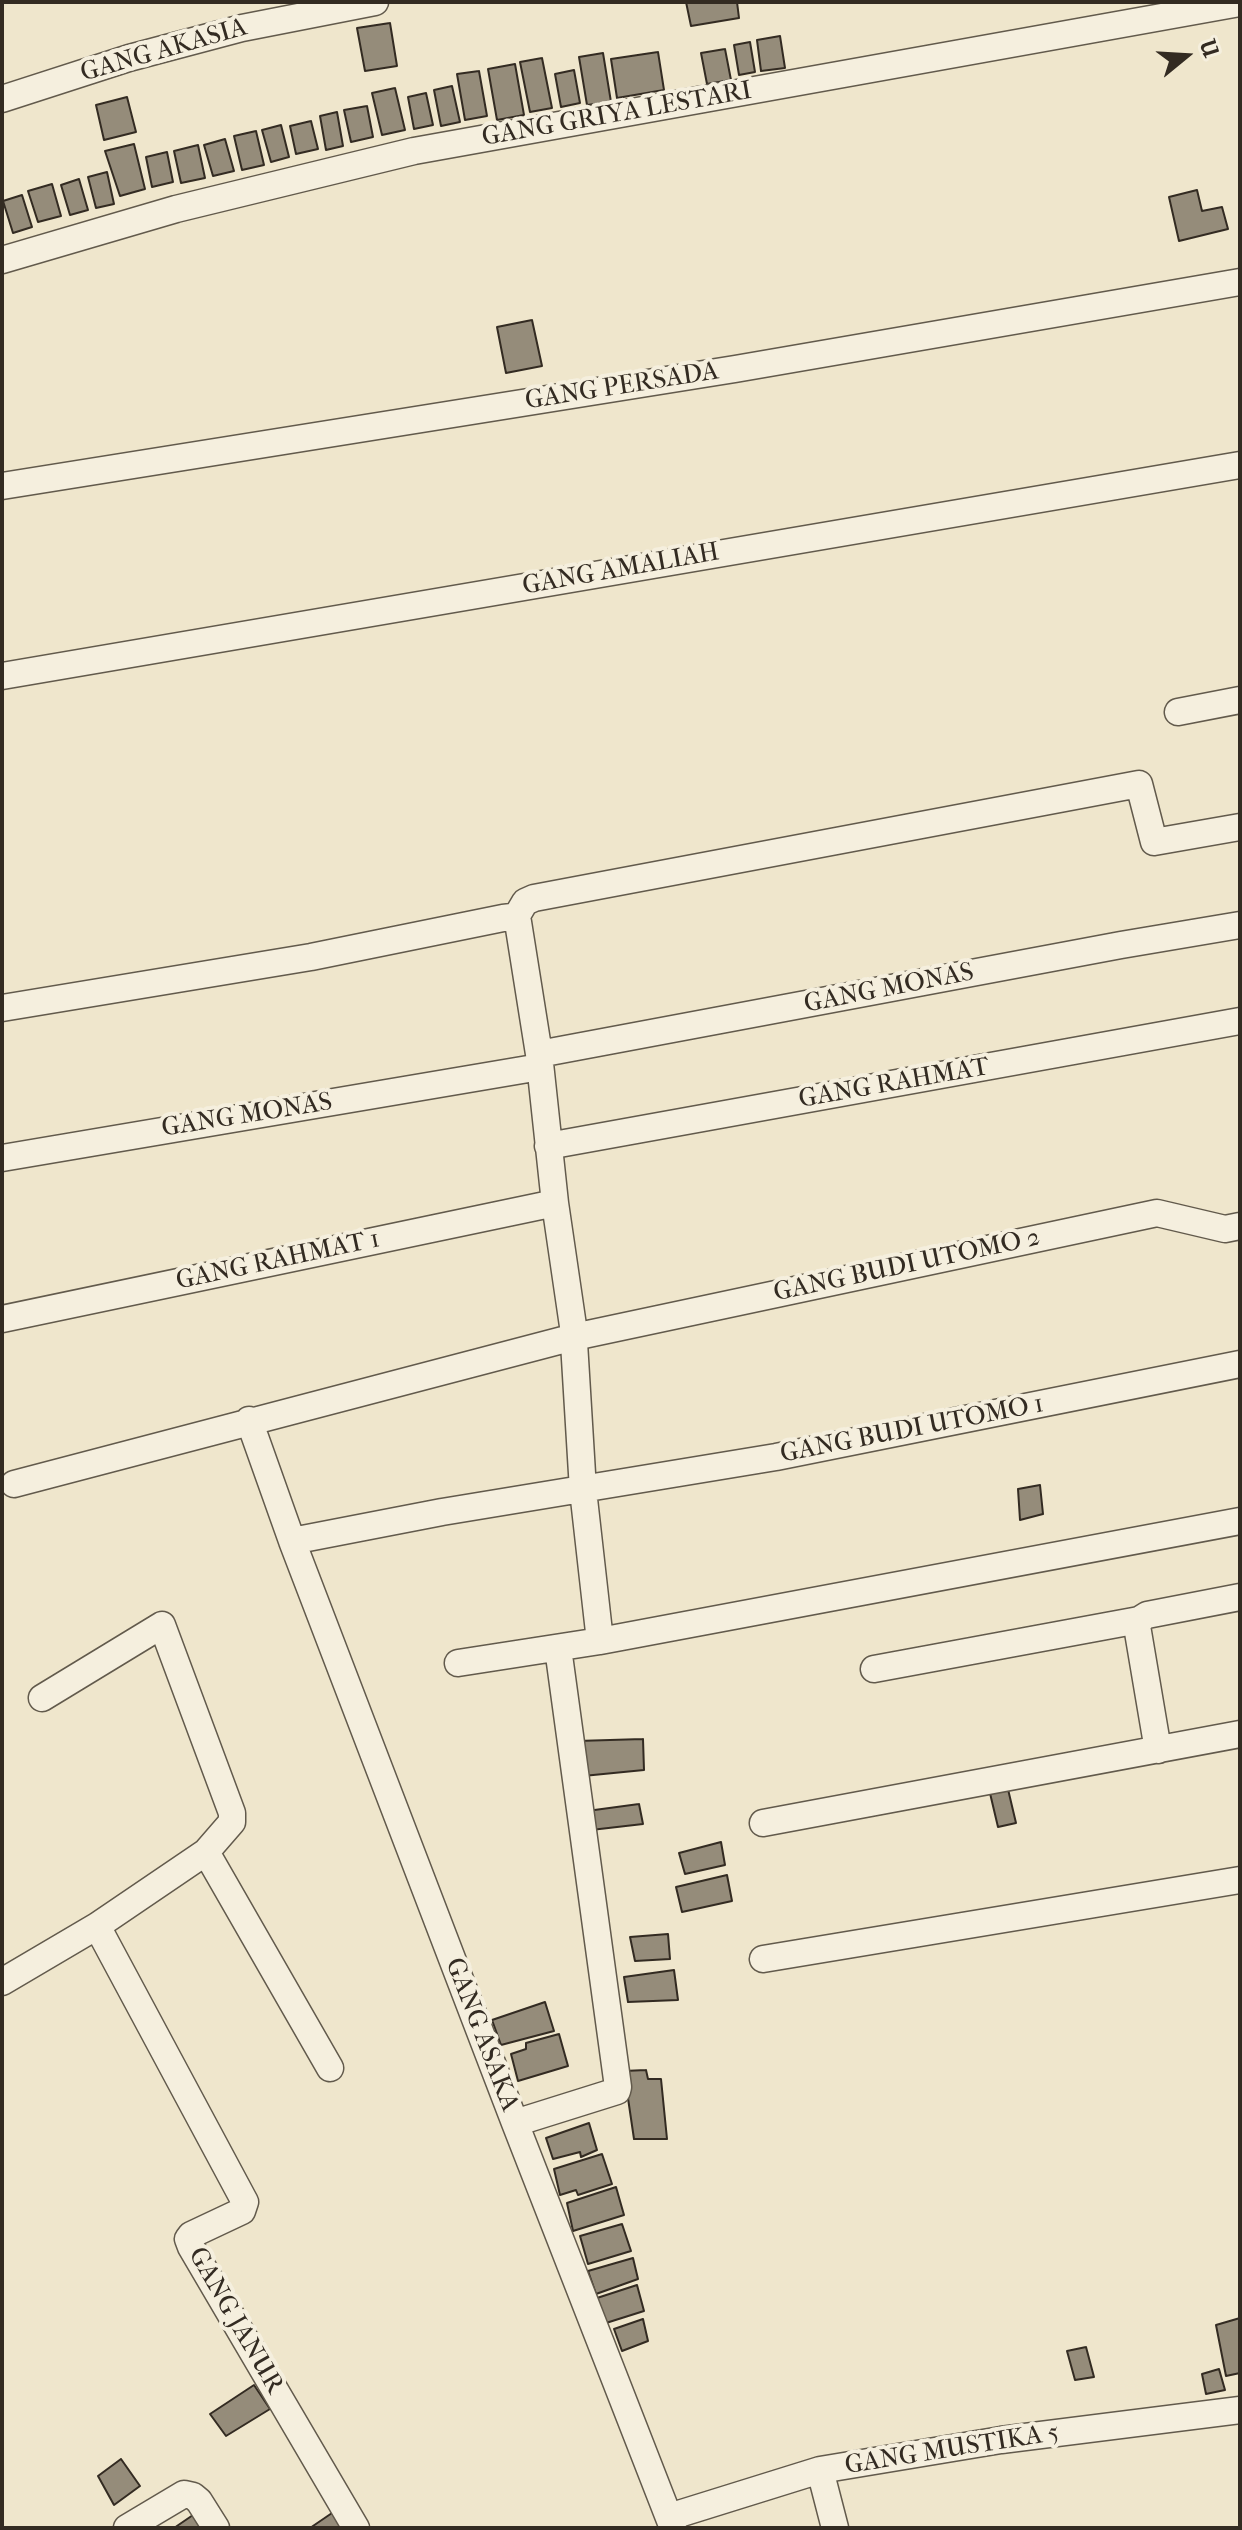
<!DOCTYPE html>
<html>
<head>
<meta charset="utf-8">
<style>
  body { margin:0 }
  #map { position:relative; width:1242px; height:2530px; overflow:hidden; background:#efe6cc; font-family:"IM FELL French Canon",serif }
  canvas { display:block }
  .frame { position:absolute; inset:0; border:4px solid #332b22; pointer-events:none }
  .north { position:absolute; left:1146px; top:16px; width:80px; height:80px; -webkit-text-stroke:6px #f5efde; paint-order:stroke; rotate:72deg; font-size:22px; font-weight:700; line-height:32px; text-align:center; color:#332b22 }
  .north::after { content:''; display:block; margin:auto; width:28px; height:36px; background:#332b22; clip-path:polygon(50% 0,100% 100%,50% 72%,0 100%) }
</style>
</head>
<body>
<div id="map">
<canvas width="1242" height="2530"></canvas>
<div class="frame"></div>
<div class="north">U</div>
</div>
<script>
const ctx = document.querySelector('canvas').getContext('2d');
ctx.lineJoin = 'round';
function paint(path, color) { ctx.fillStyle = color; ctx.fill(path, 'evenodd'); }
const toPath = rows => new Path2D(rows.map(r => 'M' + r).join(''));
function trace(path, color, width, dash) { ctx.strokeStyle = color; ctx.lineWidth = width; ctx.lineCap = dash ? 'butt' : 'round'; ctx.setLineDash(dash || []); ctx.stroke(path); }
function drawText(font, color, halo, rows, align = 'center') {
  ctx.font = font + ' "IM FELL French Canon",serif'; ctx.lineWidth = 8; ctx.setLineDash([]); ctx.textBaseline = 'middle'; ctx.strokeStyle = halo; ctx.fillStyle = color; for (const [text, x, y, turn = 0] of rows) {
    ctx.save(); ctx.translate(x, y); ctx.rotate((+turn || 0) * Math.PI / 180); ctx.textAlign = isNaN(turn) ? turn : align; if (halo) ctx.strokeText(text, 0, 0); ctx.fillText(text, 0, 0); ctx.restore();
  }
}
const building = toPath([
  [686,2,737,2,739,18,691,26,686,2],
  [390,23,397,66,365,71,357,28,390,23],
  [780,36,785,68,761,71,757,40,780,36],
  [750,42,755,72,739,75,734,45,750,42],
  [725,49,731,80,707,84,701,53,725,49],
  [658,52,664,90,617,98,611,59,658,52],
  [603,53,611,102,587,105,579,57,603,53],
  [542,58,552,108,530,112,520,62,542,58],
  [515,64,524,115,497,120,488,69,515,64],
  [574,70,580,103,561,107,555,74,574,70],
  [479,71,487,116,465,120,457,74,479,71],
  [452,86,460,122,441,126,434,90,452,86],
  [395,88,405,130,382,135,372,93,395,88],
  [426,93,433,125,414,129,408,97,426,93],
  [127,97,136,132,104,140,96,105,127,97],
  [367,106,373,137,351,142,344,110,367,106],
  [337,112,343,146,326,150,320,116,337,112],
  [311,121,318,149,296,154,290,126,311,121],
  [281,125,289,157,271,162,262,130,281,125],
  [256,131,264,165,242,170,234,136,256,131],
  [225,139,234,171,213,176,204,145,225,139],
  [134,144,145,189,120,196,105,151,134,144],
  [198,145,205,178,181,183,174,151,198,145],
  [167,152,173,182,152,187,146,157,167,152],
  [107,172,114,204,96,208,88,177,107,172],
  [79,179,88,210,70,215,61,185,79,179],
  [52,184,61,216,38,222,28,191,52,184],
  [1197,190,1202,211,1222,207,1228,229,1179,241,1169,197,1197,190],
  [22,195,32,227,13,233,3,201,22,195],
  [532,320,542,366,506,373,497,327,532,320],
  [1040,1485,1043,1514,1020,1520,1018,1489,1040,1485],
  [643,1739,644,1770,583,1776,577,1741,643,1739],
  [1007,1785,1016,1823,998,1827,989,1789,1007,1785],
  [639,1804,643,1824,591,1830,587,1811,639,1804],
  [721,1842,725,1865,685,1874,679,1853,721,1842],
  [727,1875,732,1901,682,1912,676,1887,727,1875],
  [668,1934,670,1959,635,1961,630,1937,668,1934],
  [674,1970,678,2000,628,2002,624,1977,674,1970],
  [545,2002,554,2031,501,2045,492,2020,545,2002],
  [559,2034,568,2066,518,2081,511,2054,526,2049,526,2043,559,2034],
  [646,2070,648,2079,661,2079,667,2139,634,2139,624,2071,646,2070],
  [589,2123,597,2150,581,2157,580,2152,553,2159,546,2138,589,2123],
  [602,2154,612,2184,578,2195,576,2190,560,2195,554,2169,602,2154],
  [616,2187,624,2215,573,2231,567,2203,616,2187],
  [622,2224,631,2251,588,2264,580,2236,622,2224],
  [633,2258,638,2279,596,2294,588,2271,633,2258],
  [637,2285,644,2311,606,2323,597,2298,637,2285],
  [1240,2318,1240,2373,1226,2376,1216,2325,1240,2318],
  [643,2319,648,2341,622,2351,614,2329,643,2319],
  [1086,2347,1094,2377,1075,2380,1067,2351,1086,2347],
  [1219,2369,1225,2390,1206,2394,1202,2374,1219,2369],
  [254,2385,270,2409,226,2436,210,2414,254,2385],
  [121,2459,140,2486,114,2505,98,2476,121,2459],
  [332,2513,343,2528,310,2528,332,2513],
  [193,2515,202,2528,174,2528,193,2515]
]);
const street = toPath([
  [2,99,129,58,242,28,375,2],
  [2,260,176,209,414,151,1240,3],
  [2,486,735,369,1240,282],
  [2,676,1240,465],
  [1178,712,1240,700],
  [515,919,525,902,534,898,1139,784,1154,842,1240,827],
  [2,1008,311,957,503,918,512,917,518,922,539,1054,555,1203,573,1326,583,1490,600,1641,458,1663],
  [539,1054,1121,945,1240,925],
  [548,1146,1240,1021],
  [2,1158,540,1067],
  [2,1319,555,1203],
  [249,1420,292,1541,515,2123,673,2528],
  [14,1484,574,1337,1157,1213,1225,1229,1240,1226],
  [292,1541,442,1512,776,1457,1240,1364],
  [600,1641,1240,1521],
  [874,1669,1139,1620],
  [1158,1750,1137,1626,1139,1620,1147,1615,1240,1597],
  [763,1823,1240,1734],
  [206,1852,330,2068],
  [97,1926,245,2202,242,2211,191,2235,188,2239,191,2247,356,2528],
  [763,1959,1240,1880],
  [2,1982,97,1926,206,1852,232,1822,232,1813,162,1625,42,1698],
  [515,2123,617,2091,618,2087,558,1648],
  [820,2470,835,2528],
  [669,2517,820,2470,1001,2440,1240,2410],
  [127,2528,184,2494,193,2496,199,2501,216,2528]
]);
const streetNames = [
  ["GANG AKASIA",164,51,-16],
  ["GANG GRIYA LESTARI",617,115,-10],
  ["GANG PERSADA",622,387,-9],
  ["GANG AMALIAH",621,570,-10],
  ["GANG MONAS",889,989,-11],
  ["GANG RAHMAT",894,1084,-10],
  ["GANG MONAS",247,1116,-9],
  ["GANG RAHMAT 1",278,1261,-12],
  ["GANG BUDI UTOMO 2",907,1266,-12],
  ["GANG BUDI UTOMO 1",912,1430,-11],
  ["GANG ASAKA",481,2035,69],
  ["GANG JANUR",235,2321,60],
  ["GANG MUSTIKA 5",952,2450,-9]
];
paint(building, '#958c7a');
trace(building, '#332b22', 2);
trace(street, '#625a4c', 29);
trace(street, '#f5efde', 26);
drawText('26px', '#332b22', '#f5efde', streetNames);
</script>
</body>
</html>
